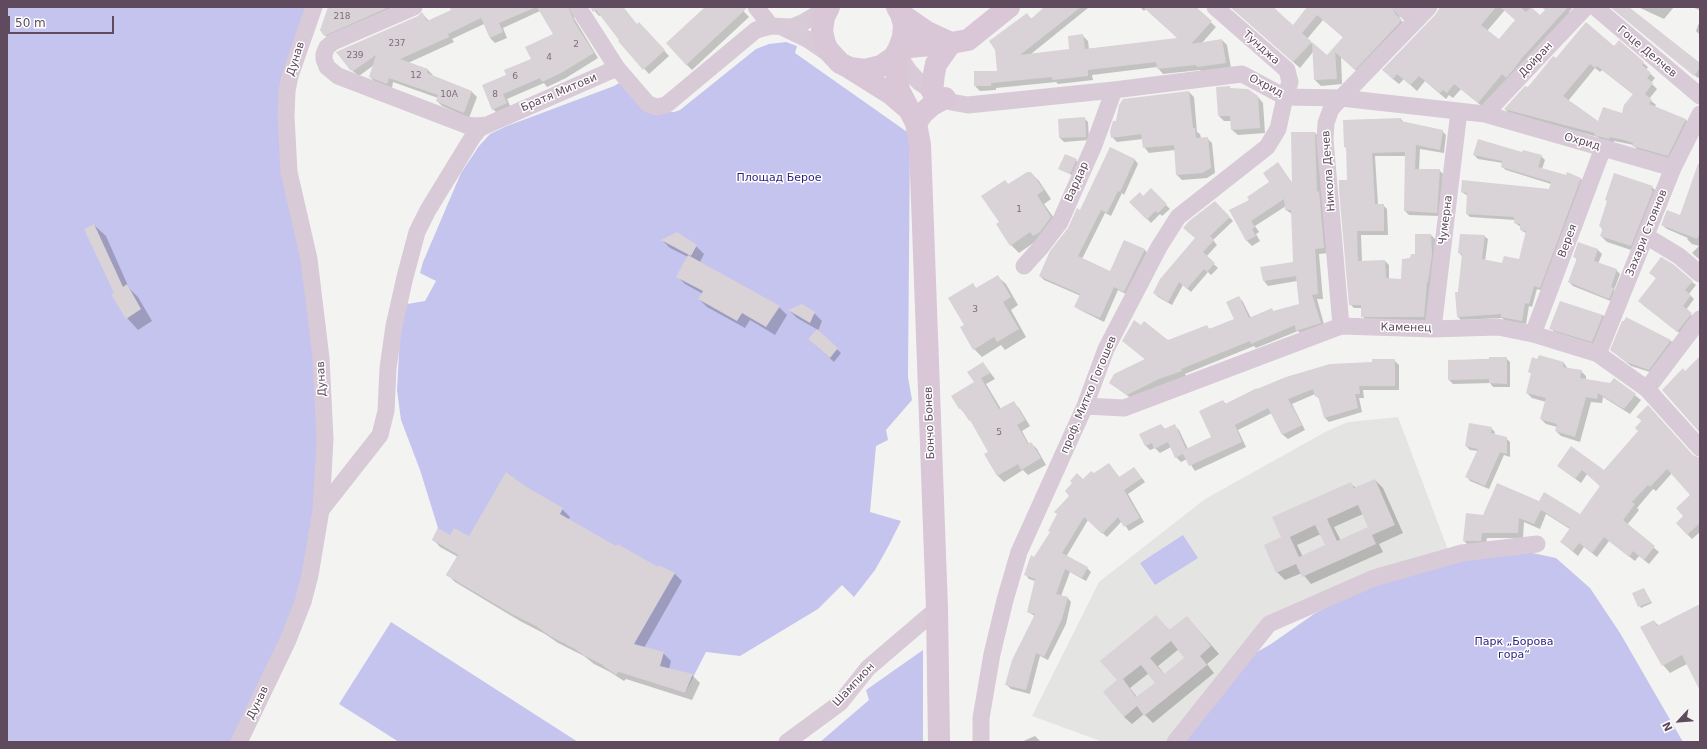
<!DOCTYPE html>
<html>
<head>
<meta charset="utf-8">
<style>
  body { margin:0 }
  #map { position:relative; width:1707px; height:749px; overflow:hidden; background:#f3f4f2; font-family:"DejaVu Sans",sans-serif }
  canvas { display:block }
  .frame { position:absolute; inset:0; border:8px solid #5f4b5d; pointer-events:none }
  .north { position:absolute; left:1659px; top:701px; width:40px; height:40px; -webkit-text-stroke:3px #fff; paint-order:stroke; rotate:244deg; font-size:11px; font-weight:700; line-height:16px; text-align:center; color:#5f4b5d }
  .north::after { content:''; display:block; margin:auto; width:14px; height:18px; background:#5f4b5d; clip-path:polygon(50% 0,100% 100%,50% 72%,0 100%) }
  .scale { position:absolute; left:8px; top:16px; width:106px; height:18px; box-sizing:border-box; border:2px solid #5f4b5d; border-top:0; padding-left:5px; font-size:12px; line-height:14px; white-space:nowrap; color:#5f4b5d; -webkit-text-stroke:3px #fff; paint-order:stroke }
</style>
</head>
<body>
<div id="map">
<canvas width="1707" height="749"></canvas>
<div class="frame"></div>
<div class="north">N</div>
<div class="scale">50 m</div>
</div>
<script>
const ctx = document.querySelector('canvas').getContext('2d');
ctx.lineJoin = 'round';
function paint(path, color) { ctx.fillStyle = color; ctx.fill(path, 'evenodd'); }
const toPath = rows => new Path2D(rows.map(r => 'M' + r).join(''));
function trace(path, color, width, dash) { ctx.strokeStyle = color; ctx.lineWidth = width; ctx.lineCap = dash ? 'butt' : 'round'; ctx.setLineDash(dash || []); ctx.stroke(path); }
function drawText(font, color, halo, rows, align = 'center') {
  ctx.font = font + ' "DejaVu Sans",sans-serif'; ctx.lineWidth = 3; ctx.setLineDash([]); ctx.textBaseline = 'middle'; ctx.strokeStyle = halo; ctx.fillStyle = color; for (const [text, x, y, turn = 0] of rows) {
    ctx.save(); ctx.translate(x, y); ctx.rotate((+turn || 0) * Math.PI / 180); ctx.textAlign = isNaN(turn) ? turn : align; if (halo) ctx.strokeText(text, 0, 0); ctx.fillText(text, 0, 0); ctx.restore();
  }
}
const education = toPath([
  [1398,417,1453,563,1276,623,1182,742,1103,742,1032,716,1099,582,1205,499,1327,431,1348,422]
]);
const green = toPath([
  [7,7,310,7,287,75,310,304,320,439,309,549,303,578,286,630,230,742,7,742],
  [786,42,797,46,795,53,910,134,908,377,912,400,886,430,888,440,876,446,870,512,901,521,889,545,875,570,854,597,842,585,818,609,740,656,706,652,685,693,618,672,616,673,603,663,601,665,602,663,596,659,594,660,595,659,581,651,580,653,580,650,574,646,572,648,573,645,567,642,565,644,544,629,543,631,543,628,537,625,536,627,536,624,529,621,528,623,528,620,446,575,458,555,432,540,438,528,420,470,401,420,397,390,400,334,407,304,425,301,436,281,420,273,423,262,461,173,479,146,490,134,507,126,614,86,624,80,668,112,674,112,680,110,756,49,769,44],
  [1183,535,1198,558,1155,585,1140,563],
  [1528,552,1556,558,1590,588,1620,633,1683,742,1179,742,1243,660,1271,644,1314,614,1371,583,1462,559],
  [391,622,578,742,399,742,339,704],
  [923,650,923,742,820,742,869,700,866,690]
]);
const shadow = toPath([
  [329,7,405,7,330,41,321,30],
  [450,7,574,7,574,18,598,58,566,78,547,87,544,83,507,99,511,108,498,114,493,109,507,75,532,59,554,34,540,11,503,28,507,38,495,43,490,38,484,24,452,39,454,42,408,63,428,70,433,75,432,76,472,92,477,97,469,118,442,106,437,101,438,98,393,82,392,88,375,82,370,77,374,65,359,76,350,69,422,13,429,21,452,11],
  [591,7,623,7,637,25,644,28,669,56,649,74,619,41,621,40,601,15,599,16],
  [707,7,740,7,749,17,692,70,686,64],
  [1046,7,1087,7,1088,8,1031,54,1070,50,1083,36,1088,41,1089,49,1179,39,1146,9,1144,11,1140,7,1194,7,1216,27,1201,44,1222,40,1227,45,1231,68,1202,72,1200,70,1163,74,1157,67,1092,75,1093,80,1058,84,1056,82,996,88,996,90,980,91,975,86,998,72,1027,15,1032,19],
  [1231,7,1273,7,1293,27,1308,7,1392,7,1398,13,1401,20,1407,27,1361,75,1341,57,1342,84,1321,86,1315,80,1313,52,1300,68],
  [1323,20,1344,38,1327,57,1307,39],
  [1440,7,1529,7,1540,17,1548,7,1573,7,1569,12,1572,15,1484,108,1461,89,1453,98,1449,95,1446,99,1425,81,1417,91,1404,79,1399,84,1389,76,1440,9],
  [1505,10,1516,20,1499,41,1487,31],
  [1611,7,1628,7,1700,64,1700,76,1698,78],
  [1638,7,1674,7,1664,19],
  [1692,7,1700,7,1700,8,1699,10],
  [1700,20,1700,35,1696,31],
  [1619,42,1648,67,1646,70,1655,78,1651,83,1657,89,1649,99,1656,105,1655,107,1686,120,1690,125,1673,160,1638,150,1633,145,1629,144,1614,141,1614,143,1601,140,1598,137,1510,114,1505,109,1556,60,1614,48],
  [1595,68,1600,72,1602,70,1634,95,1622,114,1599,123,1568,101],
  [1229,87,1232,89,1258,97,1263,103,1265,133,1238,135,1232,130,1232,121,1224,121,1219,116],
  [1189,92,1194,97,1197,132,1200,134,1201,138,1207,138,1212,143,1215,173,1207,178,1182,180,1177,175,1175,150,1149,153,1144,147,1143,139,1117,142,1112,137],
  [1084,118,1088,122,1089,140,1064,142,1060,138,1059,120],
  [1401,119,1404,123,1442,131,1446,135,1444,153,1420,149,1419,170,1439,170,1443,174,1440,216,1409,215,1405,211,1406,156,1375,156,1378,205,1383,205,1387,209,1388,235,1361,235,1362,262,1385,261,1389,265,1389,279,1402,280,1411,259,1431,235,1435,239,1435,259,1428,321,1366,320,1362,316,1362,308,1354,308,1350,304,1348,150,1345,147],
  [1292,133,1315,133,1320,137,1329,253,1319,254,1323,299,1317,299,1325,328,1302,335,1298,331,1256,348,1254,346,1185,374,1186,376,1132,399,1110,383,1146,360,1128,345,1168,341,1207,327,1210,329,1235,320,1239,297,1243,302,1251,318,1272,309,1274,312,1300,305,1297,281,1268,286,1264,281,1294,262,1292,214,1286,210,1286,206,1255,226,1259,232,1256,234,1260,241,1252,246,1247,241,1231,211,1250,200,1270,182,1278,163,1293,184],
  [1110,148,1135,160,1138,164,1124,195,1122,193,1111,216,1105,213,1082,259,1111,272,1124,241,1145,250,1148,254,1128,295,1118,290,1104,322,1080,310,1076,307,1081,296,1044,280,1040,276,1081,211],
  [1523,154,1541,156,1545,160,1542,169,1581,179,1584,182,1543,291,1537,289,1532,307,1529,306,1526,324,1505,321,1502,318,1461,320,1458,317,1458,293,1463,257,1459,253,1484,236,1488,239,1485,261,1503,264,1520,260,1527,234,1521,230,1521,227,1515,223,1515,220,1470,217,1467,214,1468,196,1462,192,1550,190,1551,184,1506,170,1502,167,1503,163,1478,159,1474,155],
  [1076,160,1078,162,1072,175,1061,170],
  [1700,172,1700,260,1692,253,1699,246,1692,244,1687,239,1688,238,1667,229,1662,225,1681,217],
  [1031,173,1039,181,1051,199,1044,204,1059,225,1019,253,1011,245,1001,222,1005,181,1009,185],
  [1652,187,1658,193,1637,252,1607,242,1601,236,1603,230,1600,226],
  [1151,190,1170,209,1162,216,1160,214,1151,223,1131,202,1143,197],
  [1215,202,1233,221,1213,240,1217,245,1206,257,1218,268,1211,275,1208,272,1191,292,1183,285,1172,305,1158,297,1154,293,1196,238],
  [94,225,106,236,129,288,138,297,152,321,138,330,127,318,115,293],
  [663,241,696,246,704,254,700,262,779,307,787,315,775,335,750,320,745,328,707,307,699,299,703,294,685,284,677,276,688,257,670,248],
  [1579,243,1598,250,1602,254,1598,264,1616,270,1620,274,1614,290,1617,293,1613,302,1573,286,1569,282,1577,260,1574,256],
  [1650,273,1692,282,1696,285,1689,294,1694,299,1686,310,1695,318,1682,335,1643,305,1657,279],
  [998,277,1006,284,1018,305,1011,310,1026,337,1005,350,1001,345,982,357,974,349,965,325,973,285,977,289],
  [790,311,814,313,822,321,818,331,841,353,834,362,813,343,818,330,797,318],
  [1603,315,1606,319,1596,345,1554,332,1551,328],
  [1626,319,1671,341,1675,345,1653,373,1631,366,1611,350],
  [1506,358,1510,362,1510,387,1493,387,1490,383,1453,384,1449,380,1449,361],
  [1394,360,1399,365,1399,390,1363,390,1364,398,1359,398,1362,412,1329,422,1325,418,1320,400,1315,394,1292,404,1305,430,1288,439,1283,435,1272,413,1238,430,1246,447,1195,471,1187,459,1181,462,1176,457,1171,447,1160,453,1155,448,1150,450,1146,446,1141,435,1161,425,1166,430,1174,425,1179,430,1188,449,1212,438,1223,401,1226,404,1258,390,1373,363],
  [983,363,995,379,986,384,1001,409,1013,402,1019,408,1030,426,1022,431,1029,444,1031,443,1037,449,1046,465,1028,475,1023,470,1004,482,998,476,985,454,989,452,973,424,960,408,975,382],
  [1564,363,1568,369,1581,371,1586,376,1586,380,1611,384,1614,379,1641,400,1630,414,1603,397,1602,403,1591,402,1580,442,1561,436,1556,431,1557,427,1546,424,1541,419,1546,402,1532,398,1527,393,1532,374,1529,372],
  [1648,406,1700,472,1700,532,1692,539,1687,534,1685,516,1692,495,1672,473,1656,491,1653,489,1637,508,1639,510,1627,525,1659,552,1649,564,1639,556,1635,561,1609,541,1597,557,1584,547,1578,556,1561,542,1570,529,1546,514,1540,529,1524,522,1523,538,1487,538,1486,545,1469,546,1464,541,1484,516,1539,502,1580,515,1601,487,1587,474,1581,483,1558,466,1604,471,1639,431,1642,421,1638,417],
  [1491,428,1495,432,1494,435,1506,438,1510,442,1510,457,1504,455,1489,489,1470,481,1467,477,1478,451,1470,450,1466,446],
  [1109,464,1120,478,1134,468,1145,482,1128,494,1144,522,1129,531,1122,521,1107,537,1088,520,1066,557,1087,568,1091,572,1086,581,1070,572,1061,596,1067,597,1071,602,1066,624,1048,660,1040,656,1030,694,1011,689,1006,684,1035,616,1028,612,1035,581,1029,579,1025,574,1083,481],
  [1375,480,1383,488,1403,533,1379,544,1383,552,1311,584,1302,573,1285,580,1277,572,1282,538,1351,484,1356,488],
  [1363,514,1369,528,1341,541,1334,527],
  [1321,534,1326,546,1303,557,1297,545],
  [524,487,562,509,570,517,568,520,617,548,658,568,660,567,675,574,682,581,644,648,663,653,671,661,669,669,692,675,700,683,692,700,626,679,624,681,610,672,594,664,584,656,558,643,545,634,520,621,455,582,448,575,458,557,440,547,433,539,451,536,469,538],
  [1644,589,1652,603,1641,608,1633,594],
  [1700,605,1700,689,1687,664,1670,673,1663,665,1654,621,1659,626],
  [1156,616,1170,631,1187,617,1219,654,1207,664,1214,673,1153,723,1144,714,1132,724,1124,717,1118,681],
  [1179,649,1186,658,1165,675,1158,666],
  [1149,673,1156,683,1137,697,1130,688],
  [1035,736,1041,742,1021,742]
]);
const building = toPath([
  [328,7,389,7,324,36,320,30],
  [449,7,536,7,499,23,503,32,490,38,481,18,448,34,449,37,400,59,428,69,427,73,472,91,464,113,436,101,438,95,389,78,387,84,369,77,376,55,353,71,350,70,336,52,418,16,422,12,427,21,451,10],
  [537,7,568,7,575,23,594,53,561,73,542,82,540,78,503,94,507,103,492,110,482,85,506,75,504,70,531,59,525,47,553,34],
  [590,7,623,7,637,24,639,22,665,50,643,70,618,41,619,40,596,10,593,12],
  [705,7,746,7,746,9,686,65,666,43],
  [1044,7,1081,7,1020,55,1069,49,1068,36,1083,34,1085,49,1177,38,1143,7,1196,7,1212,21,1191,44,1222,39,1226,63,1197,67,1196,65,1157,69,1156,62,1088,70,1088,76,1052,80,1052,77,991,83,991,86,974,86,974,71,997,71,995,50,989,41,1027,13,1031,19],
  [1230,7,1273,7,1293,25,1307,7,1392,7,1395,14,1402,20,1355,70,1335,52,1337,79,1314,80,1312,42,1327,55,1343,37,1317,15,1302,33,1312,42,1293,62],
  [1440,7,1496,7,1481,25,1499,39,1515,20,1500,7,1520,7,1526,12,1531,7,1540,15,1545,10,1542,7,1568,7,1522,58,1513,70,1506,78,1502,74,1478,103,1454,84,1447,93,1443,90,1440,93,1419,76,1410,85,1397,74,1393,79,1382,70,1436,14],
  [1610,7,1629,7,1700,63,1700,68,1694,76],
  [1586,22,1614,46,1619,40,1644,62,1642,65,1651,73,1647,78,1653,83,1645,94,1652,100,1649,104,1686,119,1668,156,1632,146,1633,143,1624,140,1610,137,1609,139,1594,135,1595,133,1504,109,1525,86,1528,87,1553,56,1556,58],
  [1590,64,1595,68,1597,66,1633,94,1624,105,1622,113,1603,107,1598,121,1563,96],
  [1230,86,1230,88,1248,89,1258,96,1260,128,1231,130,1230,116,1218,116,1216,87],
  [1189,91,1193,128,1195,128,1196,138,1208,137,1211,168,1202,173,1176,175,1174,145,1143,148,1141,134,1111,138,1110,131,1113,121,1116,121,1119,105,1123,99],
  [1085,117,1086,137,1059,138,1058,119],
  [1401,118,1401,121,1443,130,1440,150,1416,145,1415,169,1440,169,1437,213,1404,211,1405,152,1372,153,1375,204,1384,204,1384,231,1357,231,1358,261,1385,260,1386,278,1401,279,1402,259,1410,258,1411,254,1415,254,1415,234,1431,234,1432,255,1428,282,1427,282,1424,317,1361,317,1361,305,1349,305,1339,190,1339,180,1347,180,1346,147,1344,147,1343,120],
  [1291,132,1315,132,1317,192,1319,191,1324,248,1315,249,1318,294,1312,295,1321,323,1296,331,1295,325,1251,344,1250,341,1181,369,1182,371,1159,379,1127,395,1109,383,1114,374,1145,359,1122,341,1134,320,1141,325,1144,321,1168,340,1207,325,1209,329,1234,319,1226,302,1239,296,1249,318,1272,308,1273,311,1299,304,1296,276,1263,281,1260,267,1293,262,1291,210,1285,210,1284,199,1251,221,1255,227,1252,229,1256,236,1246,241,1229,210,1249,200,1247,197,1269,182,1263,173,1278,162,1292,183],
  [1478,139,1522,152,1523,150,1542,155,1538,167,1566,175,1567,172,1581,178,1540,288,1534,286,1529,304,1525,303,1522,321,1501,317,1501,314,1457,317,1455,292,1458,292,1462,254,1458,253,1460,234,1485,235,1482,259,1502,263,1504,256,1519,259,1526,231,1520,230,1520,224,1514,223,1514,217,1466,214,1467,193,1461,192,1462,180,1549,189,1551,182,1501,167,1502,161,1473,155],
  [1110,147,1135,159,1120,192,1118,191,1107,213,1101,210,1078,256,1110,271,1124,240,1145,249,1124,292,1114,287,1100,318,1074,307,1080,294,1039,276,1050,251,1068,228,1077,208,1080,210],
  [1065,154,1077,159,1070,174,1058,169],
  [1698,164,1700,164,1700,232,1697,239,1661,225,1667,210,1680,215],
  [1027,172,1031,172,1044,190,1037,195,1051,217,1040,232,1033,236,1030,232,1010,246,996,224,999,222,981,196,1005,180,1008,184],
  [1614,173,1653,186,1651,190,1653,191,1631,246,1600,236,1603,228,1599,226,1607,201,1605,200],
  [1151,188,1167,204,1158,213,1155,211,1147,220,1129,202,1140,192,1143,196],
  [1215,201,1230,217,1210,236,1214,240,1203,252,1215,263,1207,272,1204,269,1187,289,1179,282,1168,302,1153,293,1160,279,1195,238,1183,228,1189,221],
  [94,224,123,287,127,284,141,309,126,319,111,294,114,293,84,229],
  [677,232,697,245,691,256,661,240],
  [1578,242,1598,249,1594,261,1617,269,1611,287,1614,288,1609,299,1568,282,1577,258,1573,257],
  [688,255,780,306,766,327,742,313,737,321,698,299,703,291,676,277],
  [1661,257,1673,264,1693,281,1685,290,1691,295,1683,306,1692,313,1677,332,1638,301,1656,278,1649,273],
  [998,275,1011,297,1003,302,1019,329,997,342,994,337,973,350,960,327,964,325,948,298,973,283,976,288],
  [1560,301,1603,315,1592,342,1549,329],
  [802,304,815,312,810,323,788,310],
  [1626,317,1671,340,1649,370,1626,362,1610,350,1622,321,1624,321],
  [817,329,838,348,830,358,808,339],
  [1539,355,1564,362,1563,367,1582,370,1580,378,1610,383,1614,378,1636,394,1624,409,1598,393,1597,399,1586,397,1575,437,1555,431,1557,424,1540,419,1546,398,1526,393,1531,373,1528,372,1532,357,1537,359],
  [1700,356,1700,433,1662,390,1683,368,1685,371],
  [1489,357,1507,357,1507,384,1489,383,1489,379,1448,380,1448,360,1489,359],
  [1372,359,1395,359,1395,386,1359,386,1360,394,1355,394,1358,408,1324,418,1318,396,1315,397,1313,389,1288,399,1302,425,1282,435,1268,408,1235,425,1242,442,1189,466,1183,454,1175,458,1168,442,1154,449,1152,443,1145,446,1139,434,1161,424,1164,429,1175,424,1186,449,1211,437,1199,411,1223,400,1225,404,1257,388,1257,389,1286,377,1330,364,1372,362],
  [983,362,990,373,981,378,999,409,1014,401,1025,420,1017,425,1028,444,1031,442,1041,458,1021,470,1018,464,997,476,984,454,988,452,970,420,969,421,961,408,959,409,951,396,974,382,967,372],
  [1648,405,1693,455,1700,458,1700,523,1687,535,1676,523,1683,516,1676,508,1690,495,1667,469,1650,487,1648,485,1632,502,1635,504,1623,520,1655,546,1644,560,1633,551,1629,557,1604,537,1592,553,1579,543,1573,551,1560,542,1570,528,1541,510,1534,524,1519,518,1518,533,1482,533,1481,541,1463,541,1466,513,1483,515,1497,483,1539,501,1544,492,1580,514,1600,486,1582,470,1575,479,1557,466,1571,446,1604,470,1638,431,1635,428,1642,420,1636,417],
  [1469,423,1492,427,1491,433,1507,437,1507,454,1500,452,1485,486,1465,477,1478,449,1465,446],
  [1109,463,1119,477,1134,467,1142,478,1124,490,1140,518,1124,527,1118,517,1102,534,1084,517,1062,553,1088,567,1082,578,1065,569,1056,594,1068,597,1062,619,1044,657,1036,653,1026,690,1005,685,1012,660,1035,614,1027,612,1035,579,1024,575,1031,555,1034,557,1050,532,1048,531,1057,514,1054,512,1069,496,1065,491,1072,483,1070,481,1077,473,1083,479,1091,471,1094,473],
  [506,472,525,486,563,508,560,514,616,546,618,544,658,567,659,565,675,573,634,644,664,652,660,666,693,674,685,693,618,672,616,675,601,664,585,656,575,649,550,636,536,626,512,614,446,575,458,555,432,540,438,528,450,535,454,528,469,536],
  [1375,479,1395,525,1372,535,1376,544,1302,577,1296,564,1276,573,1264,545,1281,537,1272,517,1351,482,1354,488],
  [1358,505,1368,527,1337,541,1327,519],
  [1315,525,1325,545,1299,557,1290,537],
  [1644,588,1651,602,1638,607,1632,593],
  [1700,604,1700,691,1682,655,1662,666,1640,627,1654,620,1657,626],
  [1156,615,1169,630,1187,616,1211,646,1200,656,1207,665,1144,716,1137,706,1124,717,1103,692,1117,680,1100,661],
  [1171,641,1184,658,1164,674,1150,658],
  [1141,665,1155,683,1136,697,1123,679]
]);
const street = toPath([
  [414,7,333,42,327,47,324,54,324,59,327,67,338,76,466,125,477,126,487,125,617,68,648,104,657,107,666,105,756,30,771,26,792,27,804,22,829,7],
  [578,7,617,68],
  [756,7,771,26],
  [1402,7,1417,20],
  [1595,7,1700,96],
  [784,28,807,39,832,56],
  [897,53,909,71,919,82,932,91,951,102,968,105,1114,90,1242,74,1285,97,1341,98,1485,114,1673,168],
  [1485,114,1586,7],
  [1646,236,1679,256,1700,274],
  [1024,266,1041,247,1060,222,1094,145,1114,90],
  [1341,326,1325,139,1326,123,1331,109,1341,98,1429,7],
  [1433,329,1459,111],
  [1533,334,1603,148],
  [1598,354,1673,168,1700,114],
  [1647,389,1700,319],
  [1085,406,1124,408,1341,326,1433,329,1498,327,1533,334,1598,354,1647,389,1700,448],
  [321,510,380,435,386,411,388,368,394,326,405,277,417,232,428,210,472,138,479,129,487,125],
  [239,742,288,640,303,602,310,575,321,510,325,439,321,358,309,259,289,172,286,116,287,91,290,76,314,7],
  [787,742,840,703,868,668,937,609],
  [981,742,981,718,992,654,1005,600,1019,552,1085,406,1106,349,1159,247,1178,217,1267,147,1278,129,1285,97,1290,82,1287,70,1215,7],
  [1175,742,1269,624,1374,578,1462,553,1537,544]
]);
const secondary = toPath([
  [829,7,824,17,822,31,825,44,828,50,840,63,850,68,865,70,881,66,894,57,899,48,903,37,904,25,901,14,897,7],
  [901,14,927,32,951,43],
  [899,48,951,43,968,40,1009,7],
  [894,57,899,90,916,123,920,145,937,609,939,742],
  [851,69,891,94,906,107],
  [932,91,934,74,936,64,951,43],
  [916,123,923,113,932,105,945,98]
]);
const numberNames = [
  ["218",342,17],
  ["237",397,44],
  ["2",576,45],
  ["239",355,56],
  ["4",549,58],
  ["12",416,76],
  ["6",515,77],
  ["10A",449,95],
  ["8",495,95],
  ["1",1019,210],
  ["3",975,310],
  ["5",999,433]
];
const streetNames = [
  ["Тунджа",1261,48,42],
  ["Гоце Делчев",1647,52,40],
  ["Дунав",296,59,-72],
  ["Дойран",1536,60,-47],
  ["Охрид",1266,86,27],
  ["Братя Митови",559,93,-23],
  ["Охрид",1582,142,16],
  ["Никола Дечев",1329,171,-94],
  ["Вардар",1077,182,-66],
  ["Чумерна",1446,220,-83],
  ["Захари Стоянов",1647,233,-68],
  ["Верея",1568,241,-69],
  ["Каменец",1406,328,1],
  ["Дунав",322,379,-93],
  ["проф. Митко Гогошев",1089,395,-67],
  ["Бончо Бонев",930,423,-92],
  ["Шампион",854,685,-47],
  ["Дунав",258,703,-64]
];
const parkNames = [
  ["Площад Берое",779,178],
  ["Парк „Борова",1514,642],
  ["гора“",1514,655]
];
paint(education, '#e4e5e3');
paint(green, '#c5c4ee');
paint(shadow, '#0003');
paint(building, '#d9d2d7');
trace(street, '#d8cad6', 17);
trace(secondary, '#d9c6d6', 22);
drawText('9px', '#7e6d7c', null, numberNames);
drawText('11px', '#5f4b5d', '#fff', streetNames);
drawText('11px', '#2a1d7f', '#fff', parkNames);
</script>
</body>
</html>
